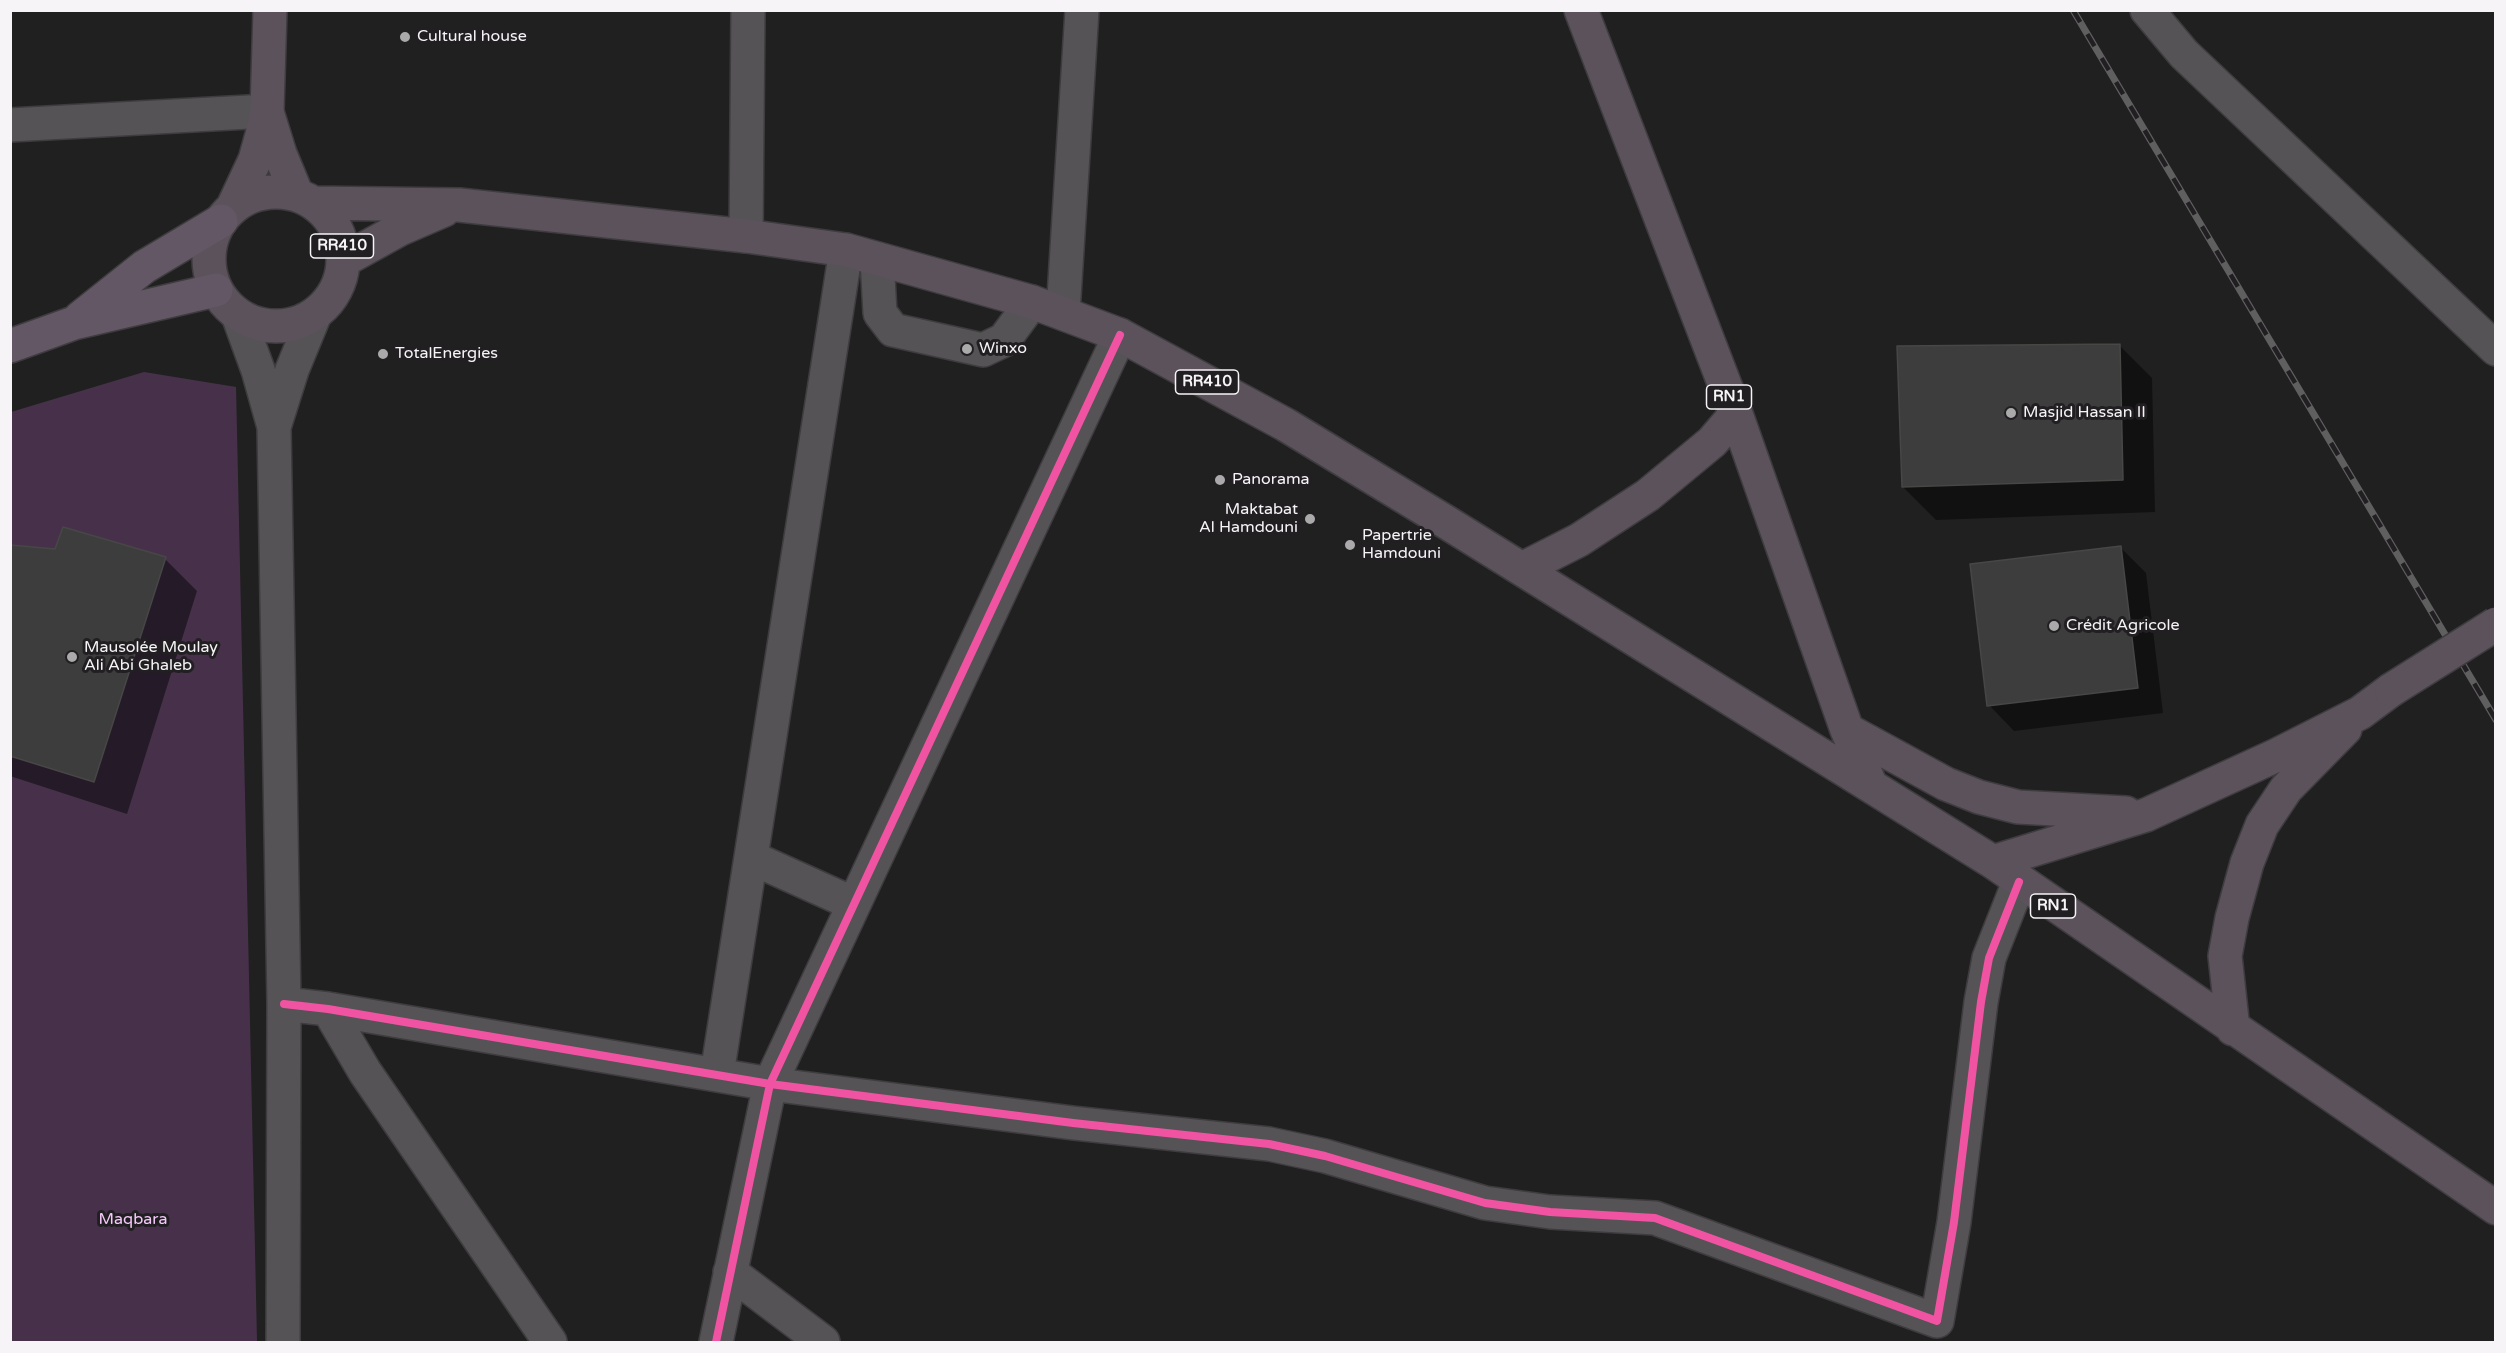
<!DOCTYPE html>
<html>
<head>
<meta charset="utf-8">
<style>
  body { margin:0 }
  #map { position:relative; width:2506px; height:1353px; overflow:hidden; background:#212021; font-family:"Varela Round",sans-serif }
  canvas { display:block }
  .frame { position:absolute; inset:0; border:12px solid #f6f4f6; pointer-events:none }
</style>
</head>
<body>
<div id="map">
<canvas width="2506" height="1353"></canvas>
<div class="frame"></div>
</div>
<script>
const ctx = document.querySelector('canvas').getContext('2d');
ctx.lineJoin = 'round';
function paint(path, color) { ctx.fillStyle = color; ctx.fill(path, 'evenodd'); }
const toPath = rows => new Path2D(rows.map(r => 'M' + r).join(''));
function trace(path, color, width, dash) { ctx.strokeStyle = color; ctx.lineWidth = width; ctx.lineCap = dash ? 'butt' : 'round'; ctx.setLineDash(dash || []); ctx.stroke(path); }
function drawText(font, color, halo, rows, align = 'center') {
  ctx.font = font + ' "Varela Round",sans-serif'; ctx.lineWidth = 6; ctx.setLineDash([]); ctx.textBaseline = 'middle'; ctx.strokeStyle = halo; ctx.fillStyle = color; for (const [text, x, y, turn = 0] of rows) {
    ctx.save(); ctx.translate(x, y); ctx.rotate((+turn || 0) * Math.PI / 180); ctx.textAlign = isNaN(turn) ? turn : align; if (halo) ctx.strokeText(text, 0, 0); ctx.fillText(text, 0, 0); ctx.restore();
  }
}
const green = toPath([
  [144,372,236,387,257,1342,11,1342,11,412]
]);
const shadow = toPath([
  [2119,345,2152,378,2155,512,1936,520,1903,487],
  [10,546,165,559,197,591,127,814,10,776],
  [2121,548,2146,573,2163,713,2014,731,1989,705]
]);
const building = toPath([
  [2120,344,2123,480,1902,487,1897,346,2120,344],
  [63,527,166,557,94,782,10,756,10,545,55,549,63,527],
  [2121,546,2138,688,1987,706,1970,564,2121,546]
]);
const minor = toPath([
  [2147,10,2184,54,2496,349],
  [10,125,267,111],
  [746,236,748,10],
  [877,259,880,313,893,330,983,350,1004,340,1032,302],
  [1063,313,1082,10],
  [238,315,258,370,274,427,284,1004,283,1342],
  [274,427,292,370,315,314],
  [752,858,854,904],
  [284,1004,328,1009,770,1084,1073,1123,1269,1144,1325,1156,1485,1203,1550,1212,1655,1218,1937,1321,1954,1222,1981,1002,1989,958,2019,882],
  [328,1009,365,1072,550,1342],
  [717,1074,846,250],
  [730,1272,823,1342],
  [716,1342,770,1084,1120,335]
]);
const major = toPath([
  [1581,10,1736,414,1847,730,1871,786],
  [267,112,280,154,297,195],
  '209 259a67 67 0 1 1 134 0a67 67 0 1 1-134 0Z',
  [314,203,459,205,746,236,846,250,1032,302,1120,335,1286,425,1446,522,1993,862,2496,1208],
  [233,207,255,160,262,135,267,111,270,10],
  [344,260,400,229,444,210],
  [1522,569,1579,540,1648,495,1712,442,1736,414],
  [1847,730,1946,784,1979,797,2018,807,2126,813],
  [1993,862,2146,815,2277,755,2360,713,2391,690],
  [2233,1029,2225,956,2232,918,2247,863,2262,825,2286,789,2345,729]
]);
const highway = toPath([
  [80,318,144,267,221,221],
  [10,346,74,323,216,290]
]);
const rail = toPath([
  [2073,10,2496,720]
]);
const majorBridge = toPath([
  [2391,690,2496,624]
]);
const cycleway = toPath([
  [284,1004,328,1009,770,1084,1073,1123,1269,1144,1325,1156,1485,1203,1550,1212,1655,1218,1937,1321,1954,1222,1981,1002,1989,958,2019,882],
  [716,1342,770,1084,1120,335]
]);
const markers = [
  [405,37,6,"#abaaab"],
  [967,349,6,"#abaaab"],
  [383,354,6,"#abaaab"],
  [2011,413,6,"#abaaab"],
  [1220,480,6,"#abaaab"],
  [1310,519,6,"#abaaab"],
  [1350,545,6,"#abaaab"],
  [2054,626,6,"#abaaab"],
  [72,657,6,"#abaaab"]
];
const shields = [
  [342,246,63],
  [1207,382,63],
  [1729,397,45],
  [2053,906,45]
];
const shieldNames = [
  ["RR410",342,246],
  ["RR410",1207,382],
  ["RN1",1729,397],
  ["RN1",2053,906]
];
const poiNames = [
  ["Cultural house",417,37],
  ["Winxo",979,349],
  ["TotalEnergies",395,354],
  ["Masjid Hassan II",2023,413],
  ["Panorama",1232,480],
  ["Maktabat",1298,510,"right"],
  ["Al Hamdouni",1298,528,"right"],
  ["Papertrie",1362,536],
  ["Hamdouni",1362,554],
  ["Crédit Agricole",2066,626],
  ["Mausolée Moulay",84,648],
  ["Ali Abi Ghaleb",84,666]
];
const parkNames = [
  ["Maqbara",133,1220]
];
paint(green, '#47314a');
paint(shadow, '#0007');
paint(building, '#3e3d3e');
trace(building, '#474746', 1.5);
trace(minor, '#3e3c3e', 36);
trace(major, '#3e3c3e', 36);
trace(highway, '#3e3c3e', 36);
trace(minor, '#555355', 33);
trace(major, '#5b525c', 33);
trace(highway, '#635765', 33);
trace(rail, '#605f60', 7);
trace(rail, '#221f22', 4.5, [14]);
trace(majorBridge, '#3e3c3e', 36, []);
trace(majorBridge, '#5b525c', 33);
trace(cycleway, '#f153a3', 8);
for (const [x, y, r, color] of markers) { const dot = new Path2D(); dot.arc(x, y, r, 0, 2 * Math.PI); ctx.fillStyle = color; ctx.fill(dot); trace(dot, '#221f22', 2); }
for (const [x, y, w] of shields) { const box = new Path2D(); box.roundRect(x - w / 2, y - 12, w, 24, 4.5); ctx.fillStyle = '#221f22'; ctx.fill(box); trace(box, '#f6f4f6', 1.5); }
drawText('bold 15px', '#f6f4f6', null, shieldNames);
drawText('16px', '#f6f4f6', '#221f22', poiNames, 'left');
drawText('16px', '#f6c9fb', '#221f22', parkNames);
</script>
</body>
</html>
